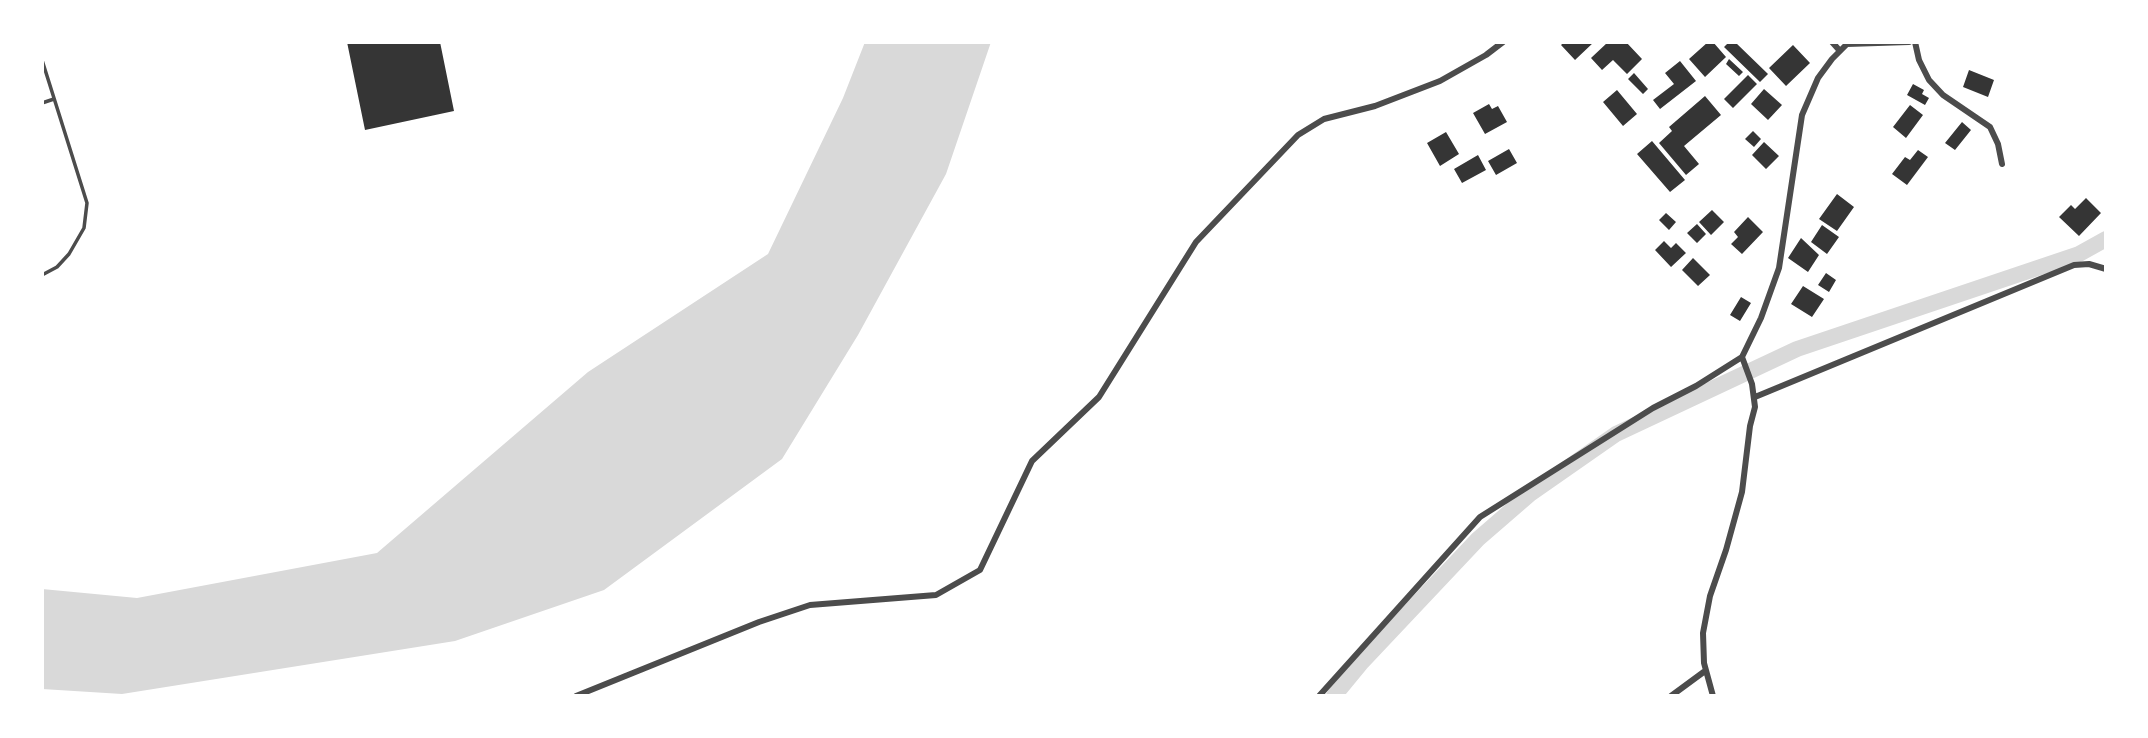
<!DOCTYPE html>
<html>
<head>
<meta charset="utf-8">
<style>
  body { margin:0 }
  #map { position:relative; width:2148px; height:738px; overflow:hidden; background:#fff; font-family:"Times New Roman",serif }
  canvas { display:block }
  .frame { position:absolute; inset:0; border:44px solid #fff; pointer-events:none }
</style>
</head>
<body>
<div id="map">
<canvas width="2148" height="738"></canvas>
<div class="frame"></div>
</div>
<script>
const ctx = document.querySelector('canvas').getContext('2d');
ctx.lineJoin = 'round';
function paint(path, color) { ctx.fillStyle = color; ctx.fill(path, 'evenodd'); }
const toPath = rows => new Path2D(rows.map(r => 'M' + r).join(''));
function trace(path, color, width, dash) { ctx.strokeStyle = color; ctx.lineWidth = width; ctx.lineCap = dash ? 'butt' : 'round'; ctx.setLineDash(dash || []); ctx.stroke(path); }
const water = toPath([
  [865,42,991,42,946,174,858,335,782,459,604,590,455,641,122,694,42,689,42,589,137,598,377,553,588,372,768,254,843,98]
]);
const canal = toPath([
  [1334,696,1362,662,1478,539,1530,494,1616,434,1797,349,2079,254,2106,239]
]);
const building = toPath([
  [347,42,440,42,454,111,365,130],
  [1564,42,1594,42,1575,60,1561,45],
  [1608,42,1626,42,1642,59,1627,74,1613,60,1602,70,1591,58],
  [1708,42,1713,42,1726,57,1705,77,1689,59],
  [1729,42,1735,42,1768,74,1760,82,1724,47],
  [1793,45,1810,63,1786,86,1769,68],
  [1729,59,1743,72,1739,76,1726,64],
  [1680,61,1696,81,1660,109,1653,100,1674,84,1665,73],
  [1969,70,1994,80,1988,97,1963,87],
  [1634,73,1648,89,1643,94,1628,79],
  [1748,75,1757,84,1733,108,1724,99],
  [1913,84,1924,90,1922,94,1929,98,1925,105,1907,95],
  [1764,89,1782,105,1768,120,1751,104],
  [1617,90,1637,114,1623,126,1603,102],
  [1705,96,1721,115,1684,146,1699,164,1686,175,1659,143,1672,131,1669,127],
  [1489,104,1492,109,1498,106,1507,122,1485,134,1473,113],
  [1910,105,1923,115,1906,138,1893,127],
  [1962,122,1971,130,1955,150,1945,143],
  [1753,131,1761,139,1754,147,1745,139],
  [1446,132,1459,154,1440,166,1427,143],
  [1652,141,1685,180,1670,192,1637,154],
  [1764,142,1779,156,1766,169,1752,155],
  [1509,149,1517,163,1496,175,1488,161],
  [1918,150,1928,157,1907,185,1892,174,1905,157,1910,160],
  [1478,155,1486,170,1462,183,1454,169],
  [1837,194,1854,207,1837,231,1819,219],
  [2086,198,2101,213,2079,236,2059,217,2071,205,2075,209],
  [1712,210,1724,222,1711,235,1699,222],
  [1666,213,1676,222,1669,230,1659,220],
  [1748,217,1763,232,1742,254,1731,244,1738,237,1734,232],
  [1697,224,1706,234,1697,243,1687,233],
  [1822,225,1839,237,1827,254,1811,242],
  [1801,238,1819,255,1808,272,1788,258],
  [1664,241,1671,248,1676,243,1686,253,1671,267,1655,250],
  [1693,258,1710,275,1698,286,1682,270],
  [1826,273,1836,280,1829,292,1818,285],
  [1803,286,1824,299,1812,317,1791,304],
  [1741,297,1751,303,1740,321,1730,315]
]);
const service = toPath([
  [42,60,87,203,84,228,69,254,57,267,42,275],
  [42,103,54,99]
]);
const minor = toPath([
  [1832,42,1840,51],
  [1915,42,1919,60,1929,80,1943,95,1990,127,1998,144,2002,164],
  [1755,397,2074,265,2089,264,2106,269],
  [576,696,759,622,810,605,936,595,980,570,1032,461,1099,397,1196,242,1298,135,1324,119,1375,106,1440,81,1486,55,1503,42],
  [1319,696,1480,517,1653,408,1696,386,1742,357],
  [1671,696,1705,671],
  [1713,696,1704,663,1703,633,1710,596,1726,550,1742,492,1750,426,1755,407,1752,384,1742,357,1761,318,1779,268,1802,115,1818,78,1832,59,1847,44,1909,42]
]);
paint(water, '#d9d9d9');
trace(canal, '#d9d9d9', 16);
paint(building, '#353535');
trace(service, '#4c4c4c', 3.5);
trace(minor, '#4c4c4c', 6);
</script>
</body>
</html>
